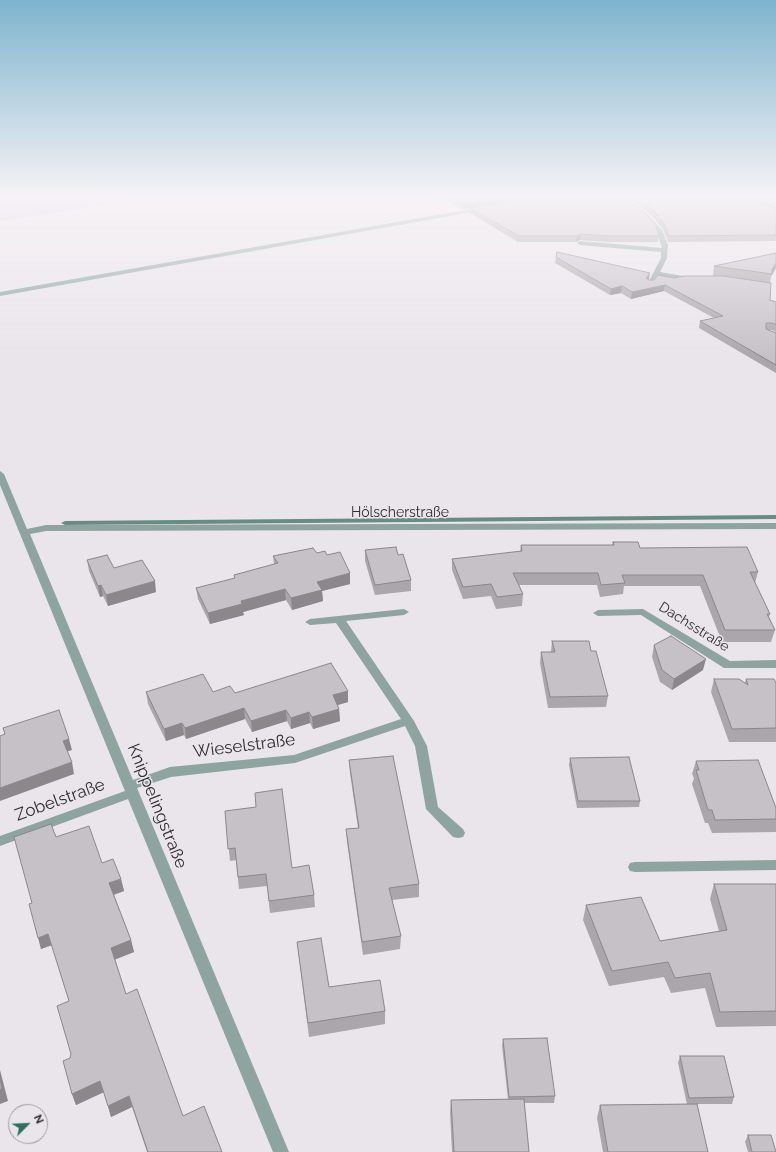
<!DOCTYPE html>
<html>
<head>
<meta charset="utf-8">
<style>
  body { margin:0 }
  #map { position:relative; width:776px; height:1152px; overflow:hidden; background:#eae5eb; font-family:Raleway,sans-serif }
  canvas { display:block }
  .north { position:absolute; left:8px; top:1104px; width:40px; height:40px; box-sizing:border-box; background:#eae5eb; border:1px solid #9f9ba0; border-radius:50%; rotate:66deg; font-size:11px; font-weight:700; line-height:16px; text-align:center; color:#2e2d2f }
  .north::after { content:''; display:block; margin:auto; width:14px; height:18px; background:#2d7062; clip-path:polygon(50% 0,100% 100%,50% 72%,0 100%) }
</style>
</head>
<body>
<div id="map">
<canvas width="776" height="1152"></canvas>
<div class="north">N</div>
</div>
<script>
const ctx = document.querySelector('canvas').getContext('2d');
ctx.lineJoin = 'round';
function paint(path, color) { ctx.fillStyle = color; ctx.fill(path, 'evenodd'); }
const toPath = rows => new Path2D(rows.map(r => 'M' + r).join(''));
function trace(path, color, width, dash) { ctx.strokeStyle = color; ctx.lineWidth = width; ctx.lineCap = dash ? 'butt' : 'round'; ctx.setLineDash(dash || []); ctx.stroke(path); }
function drawText(font, color, halo, rows, align = 'center') {
  ctx.font = font + ' Raleway,sans-serif'; ctx.lineWidth = 3; ctx.setLineDash([]); ctx.textBaseline = 'middle'; ctx.strokeStyle = halo; ctx.fillStyle = color; for (const [text, x, y, turn = 0] of rows) {
    ctx.save(); ctx.translate(x, y); ctx.rotate((+turn || 0) * Math.PI / 180); ctx.textAlign = isNaN(turn) ? turn : align; if (halo) ctx.strokeText(text, 0, 0); ctx.fillText(text, 0, 0); ctx.restore();
  }
}
const green = toPath([
  [0,197,161,197,0,221]
]);
const stream = toPath([
  [776,515,776,519,65,525,61,523,65,521,776,515]
]);
const street = toPath([
  [482,207,485,209,484,210,0,296,0,292,482,207],
  [647,214,662,230,668,245,667,258,660,272,689,277,691,278,691,280,658,276,655,280,651,280,650,279,661,258,661,252,580,245,577,243,580,241,662,248,656,230,644,216,647,214],
  [0,471,4,474,27,529,46,525,776,523,776,529,46,531,30,534,133,780,170,767,294,755,401,719,336,623,310,625,305,622,310,619,404,609,409,612,404,615,346,621,414,721,427,746,438,807,463,829,465,833,463,837,458,838,453,837,426,809,415,746,405,726,295,763,171,777,137,788,289,1152,273,1152,128,799,0,846,0,836,125,791,0,485,0,471],
  [643,609,730,661,776,660,776,668,724,668,641,615,598,616,593,613,598,610,643,609],
  [776,860,776,870,635,872,630,871,628,867,630,863,635,862,776,860]
]);
const wall = toPath([
  [445,197,622,197,659,236,658,242,607,242,580,240,576,242,518,242,470,213,470,208,463,209,445,199],
  [623,197,776,197,776,241,668,242,663,229,651,215,637,204],
  [776,253,776,268,771,277,770,283,770,300,776,302,776,332,772,330,768,330,776,333,776,373,699,328,700,321,714,318,664,291,631,299,621,293,610,295,555,263,556,257,649,279,649,280,674,278,718,276,713,276,714,266],
  [613,542,640,548,758,572,755,583,770,614,769,617,775,630,771,642,722,642,700,586,624,586,623,594,600,597,597,585,519,585,523,594,522,606,496,609,491,596,463,599,452,570,452,559,520,552,521,545,612,545],
  [365,550,398,555,411,580,411,591,375,595,365,561],
  [317,553,327,555,350,584,322,591,323,601,292,610,286,600,243,612,244,615,210,624,198,599,196,588,234,579,234,575,274,564,273,556],
  [87,560,114,568,156,592,108,606,103,596,100,597,89,571],
  [552,641,591,651,608,696,606,707,548,708,540,663,541,652,551,652],
  [654,645,703,670,672,690,660,682,652,657],
  [714,679,745,683,746,679,776,683,776,742,729,742,711,692],
  [348,691,348,702,338,705,339,709,340,721,313,729,310,723,291,729,287,721,252,732,245,719,186,739,184,735,166,741,148,704,146,692,213,692,235,693],
  [570,758,640,801,639,807,577,808,569,765],
  [349,760,419,884,419,897,392,900,401,936,400,949,363,955,347,842,346,829,358,828,350,773],
  [696,761,776,808,776,832,712,833,708,823,705,823,692,784,694,778,692,774],
  [225,811,292,868,314,895,315,907,270,913,267,886,239,889,236,860,230,861],
  [102,863,121,879,124,891,114,895,131,940,134,952,115,959,126,994,183,1116,222,1152,147,1152,132,1107,111,1117,104,1092,76,1105,72,1094,70,1058,71,1054,69,1001,52,945,41,949,32,903],
  [714,884,776,884,776,1026,716,1027,705,988,671,993,664,977,609,986,583,920,586,905,660,941,719,931,710,899],
  [297,942,329,987,385,1011,385,1024,309,1037],
  [503,1039,555,1096,554,1103,524,1103,529,1152,452,1152,450,1112,451,1100,508,1099,502,1046],
  [680,1056,734,1097,732,1104,697,1104,708,1152,603,1152,597,1118,600,1105,687,1104,678,1063],
  [748,1135,776,1152,748,1152,745,1142]
]);
const shadedWall = toPath([
  [500,197,531,197,463,209,463,203],
  [581,234,580,240,576,242,577,236],
  [776,263,776,268,771,276,772,269],
  [650,273,649,279,646,284,646,278],
  [665,285,664,291,631,299,632,292],
  [622,286,621,293,610,295,611,289],
  [350,573,350,584,322,591,323,601,292,610,291,598,317,582],
  [155,581,156,592,108,606,106,595],
  [101,585,103,596,100,597,98,586],
  [285,589,286,600,243,612,244,615,210,624,208,613,241,601],
  [706,659,703,670,672,690,674,679],
  [348,691,348,702,334,706,333,695],
  [244,708,245,719,186,739,185,728],
  [339,709,340,721,313,729,312,717],
  [286,710,287,721,252,732,251,721],
  [309,712,310,723,291,729,291,718],
  [182,723,184,735,166,741,164,729],
  [69,739,72,750,66,752,63,741],
  [72,762,74,774,0,801,0,788],
  [121,879,124,891,112,895,109,883],
  [48,934,52,945,41,949,38,938],
  [131,940,134,952,114,960,111,948],
  [0,1070,8,1101,0,1104],
  [100,1081,104,1092,76,1105,72,1094],
  [129,1096,132,1107,111,1117,108,1106]
]);
const building = toPath([
  [452,197,500,197,463,203,452,197],
  [530,197,622,197,632,203,646,213,656,225,659,236,608,236,581,234,577,236,519,236,470,208,530,197],
  [635,197,750,197,776,209,776,235,669,236,664,223,652,209,638,198,635,197],
  [763,197,776,197,776,203,763,197],
  [557,252,650,273,646,278,649,280,654,280,658,275,674,278,684,276,723,276,771,283,770,300,776,302,776,325,773,323,766,323,766,329,776,333,776,365,700,321,723,316,665,285,632,292,622,286,611,289,556,257,557,252],
  [776,253,776,263,772,269,772,274,714,266,776,253],
  [613,542,638,542,640,548,747,547,758,572,750,572,770,614,767,614,775,630,725,630,703,575,622,575,625,583,601,585,598,573,513,573,523,594,497,597,491,584,463,587,452,559,522,551,521,545,614,545,613,542],
  [396,547,398,555,403,554,411,580,375,585,365,550,396,547],
  [313,548,317,553,325,551,327,555,340,552,350,573,317,582,322,590,291,598,285,589,241,601,242,604,208,613,196,588,235,578,234,575,278,563,273,556,313,548],
  [107,555,114,568,142,560,155,581,106,595,101,585,98,586,87,560,107,555],
  [671,636,706,659,674,679,662,670,654,645,671,636],
  [552,641,589,641,591,651,596,651,608,696,550,697,541,652,555,652,552,641],
  [331,663,348,691,333,695,339,709,312,717,309,712,291,718,286,710,251,721,244,708,185,728,182,723,164,729,146,692,203,674,213,692,230,686,235,693,331,663],
  [714,679,739,679,748,685,746,679,774,679,776,683,776,728,732,729,714,679],
  [59,710,69,739,63,741,72,762,0,788,0,736,5,734,3,728,59,710],
  [393,756,419,884,389,888,401,936,362,942,346,829,359,828,349,760,393,756],
  [629,757,640,801,578,801,570,758,629,757],
  [758,760,776,808,776,819,715,820,712,810,708,810,696,770,699,770,696,761,758,760],
  [282,789,292,868,309,865,314,895,269,901,266,874,238,877,235,848,228,849,225,811,256,807,255,793,282,789],
  [51,824,56,837,89,826,102,863,113,859,121,879,109,883,131,940,111,948,126,994,137,989,183,1116,204,1106,222,1152,148,1152,129,1096,108,1106,100,1081,72,1094,63,1061,70,1058,71,1054,57,1006,69,1001,48,934,38,938,29,904,32,903,14,837,51,824],
  [714,884,776,884,776,1011,720,1012,710,973,675,978,668,962,612,971,586,905,641,897,660,941,727,930,714,884],
  [321,938,329,987,380,980,385,1011,308,1023,297,942,321,938],
  [547,1038,555,1096,509,1097,503,1039,547,1038],
  [680,1056,724,1056,734,1097,689,1098,680,1056],
  [0,1078,2,1088,0,1090,0,1078],
  [524,1099,529,1152,454,1152,451,1100,524,1099],
  [697,1104,708,1152,608,1152,600,1105,697,1104],
  [748,1135,771,1135,776,1152,752,1152,748,1135]
]);
const streetNames = [
  ["Hölscherstraße",400,513],
  ["Dachsstraße",694,627,32]
];
const nearStreetnames = [
  ["Wieselstraße",244,746,-7],
  ["Zobelstraße",60,800,-20],
  ["Knippelingstraße",157,806,68]
];
paint(green, '#e4c5e8');
paint(stream, '#678c82');
paint(street, '#8ea49e');
paint(wall, '#aaa6ab');
paint(shadedWall, '#8b878b');
paint(building, '#c6c1c7');
trace(building, '#8b878b', 1);
const sky = ctx.createLinearGradient(0, 0, 0, 358);
sky.addColorStop(0, '#7eb4ce');
sky.addColorStop(0.55, '#f6f3f6');
sky.addColorStop(1, '#f6f3f600');
ctx.fillStyle = sky;
ctx.fillRect(0, 0, 776, 358);
drawText('14px', '#2e2d2f', '#eae5eb', streetNames);
drawText('17px', '#2e2d2f', '#eae5eb', nearStreetnames);
</script>
</body>
</html>
